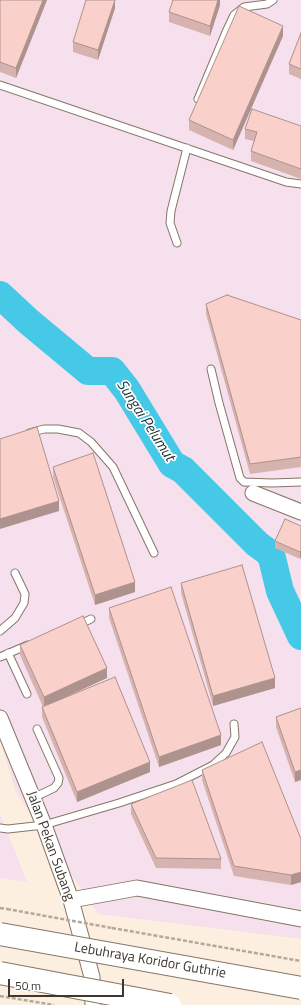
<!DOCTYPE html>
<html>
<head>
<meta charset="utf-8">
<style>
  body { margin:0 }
  #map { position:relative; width:301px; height:1005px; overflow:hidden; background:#fdefe0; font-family:"Titillium Web",sans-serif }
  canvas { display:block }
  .scale { position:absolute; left:8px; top:979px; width:116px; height:18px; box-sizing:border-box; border:2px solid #3d372f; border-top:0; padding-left:5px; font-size:12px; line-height:14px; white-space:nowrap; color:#3d372f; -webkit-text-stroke:3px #fff; paint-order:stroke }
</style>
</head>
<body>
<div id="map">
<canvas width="301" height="1005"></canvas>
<div class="scale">50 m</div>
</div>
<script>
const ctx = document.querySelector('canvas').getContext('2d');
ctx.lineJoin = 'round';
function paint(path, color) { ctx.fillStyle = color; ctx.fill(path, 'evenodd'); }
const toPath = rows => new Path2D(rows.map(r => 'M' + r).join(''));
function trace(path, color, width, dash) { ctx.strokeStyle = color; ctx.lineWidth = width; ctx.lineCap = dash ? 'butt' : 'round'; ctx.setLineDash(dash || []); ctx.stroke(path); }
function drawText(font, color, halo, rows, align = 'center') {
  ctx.font = font + ' "Titillium Web",sans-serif'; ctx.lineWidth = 3.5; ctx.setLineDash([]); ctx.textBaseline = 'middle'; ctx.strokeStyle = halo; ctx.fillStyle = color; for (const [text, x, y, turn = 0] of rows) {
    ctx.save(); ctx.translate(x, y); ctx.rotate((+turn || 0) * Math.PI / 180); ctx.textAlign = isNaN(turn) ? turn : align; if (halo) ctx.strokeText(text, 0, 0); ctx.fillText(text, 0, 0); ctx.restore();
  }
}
const industrial = toPath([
  [0,0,301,0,301,939,98,914,16,793,0,741],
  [0,814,27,882,0,878]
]);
const river = toPath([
  [0,295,28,321,88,371,112,371,127,390,172,464,183,470,257,544,268,552,272,558,280,591,301,636]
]);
const path = toPath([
  [0,908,7,909],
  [112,928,301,961],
  [0,996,54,1005]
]);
const lane = toPath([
  [0,85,286,182,301,184],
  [198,99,226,32,234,15,244,7,267,4,273,0],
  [177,243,170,223,171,211,187,148],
  [211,369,219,403,240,478,244,482,272,483,301,482],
  [29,433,44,429,58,429,79,433,91,442,113,467,154,553],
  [78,625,91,619],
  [0,631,15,618,24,603,25,594,15,573],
  [8,653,27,694],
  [0,657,28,645],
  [33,798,54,788,58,783,59,778,37,729],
  [0,828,8,829,44,825,119,803,176,784,213,765,226,753,235,737,234,724]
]);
const street = toPath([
  [253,493,301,512],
  [0,718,44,825,71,900,92,977,93,1005],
  [71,900,137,888,301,919]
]);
const pathBridge = toPath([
  [7,909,112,928]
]);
const highwayBridge = toPath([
  [0,934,301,988],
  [0,973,170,1005]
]);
const wall = toPath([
  [0,0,47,0,16,78,0,72],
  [115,0,115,8,98,60,73,52,73,42],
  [220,0,220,5,210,36,169,22,169,12],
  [301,33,301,79,289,74,289,64],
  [283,36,233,150,189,130,189,120],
  [301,126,301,179,251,161,251,151,254,141,245,139,245,129],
  [206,304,301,320,301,467,250,474,206,314],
  [53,467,135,592,95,605,53,477],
  [301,526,300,559,275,548,275,541],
  [181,583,275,688,213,706,181,593],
  [109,608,221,745,159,767,109,618],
  [20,645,107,678,63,698,150,772,77,802,42,717,42,707,43,707,20,655],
  [301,708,301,780,295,782,276,727,276,717],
  [202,770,301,839,301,882,291,885,234,876,202,780],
  [131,804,221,859,221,869,156,868,131,814]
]);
const shadedWall = toPath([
  [43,0,47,0,16,78,16,68],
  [115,0,115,8,98,60,98,50],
  [218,0,220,0,220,5,210,36,210,26],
  [283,26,283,36,233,150,233,140],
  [59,501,59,511,0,529,0,519],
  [301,550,301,557,300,559,300,552],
  [135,582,135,592,95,605,95,595],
  [107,668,107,678,44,707,44,697],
  [275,678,275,688,213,706,213,696],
  [221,735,221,745,159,767,159,757],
  [150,762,150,772,77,802,77,792],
  [301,770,301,780,295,782,295,772],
  [301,872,301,882,291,885,291,875]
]);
const building = toPath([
  [0,0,43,0,16,68,0,62,0,0],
  [86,0,115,0,98,50,73,42,86,0],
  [173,0,218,0,210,26,169,12,173,0],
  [239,6,283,26,233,140,189,120,239,6],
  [301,33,301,69,289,64,301,33],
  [252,109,301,126,301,169,251,151,257,132,245,129,252,109],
  [227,295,301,320,301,457,250,464,206,304,227,295],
  [37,427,59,501,0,519,0,439,37,427],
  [93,453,135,582,95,595,53,467,93,453],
  [285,519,301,526,301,550,300,552,275,541,285,519],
  [242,565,275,678,213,696,181,583,242,565],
  [171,587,221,735,159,757,109,608,171,587],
  [83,616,107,668,44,697,20,645,83,616],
  [115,677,150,762,77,792,42,707,115,677],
  [301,708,301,770,295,772,276,717,301,708],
  [262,742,301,839,301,872,291,875,234,866,202,770,262,742],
  [192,780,221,859,156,858,131,804,192,780]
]);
const streetNames = [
  ["Jalan Pekan Subang",50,846,70],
  ["Lebuhraya Koridor Guthrie",150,961,10]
];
const waterNames = [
  ["Sungai Pelumut",145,421,57]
];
paint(industrial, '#f7e0ee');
trace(river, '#46c9e7', 28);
trace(lane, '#847665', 9);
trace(street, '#847665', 17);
trace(path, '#b3a89b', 2.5, [4, 2]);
trace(lane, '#fff', 7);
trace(street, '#fff', 15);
trace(highwayBridge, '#847665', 24, []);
trace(pathBridge, '#b3a89b', 2.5, [4, 2]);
trace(highwayBridge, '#fff', 22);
paint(wall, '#d6b3ae');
paint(shadedWall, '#ae928d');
paint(building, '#f9d0ca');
trace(building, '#ae928d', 1);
drawText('14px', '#3d372f', '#fff', streetNames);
drawText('italic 15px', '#192f35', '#fff', waterNames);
</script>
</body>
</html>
